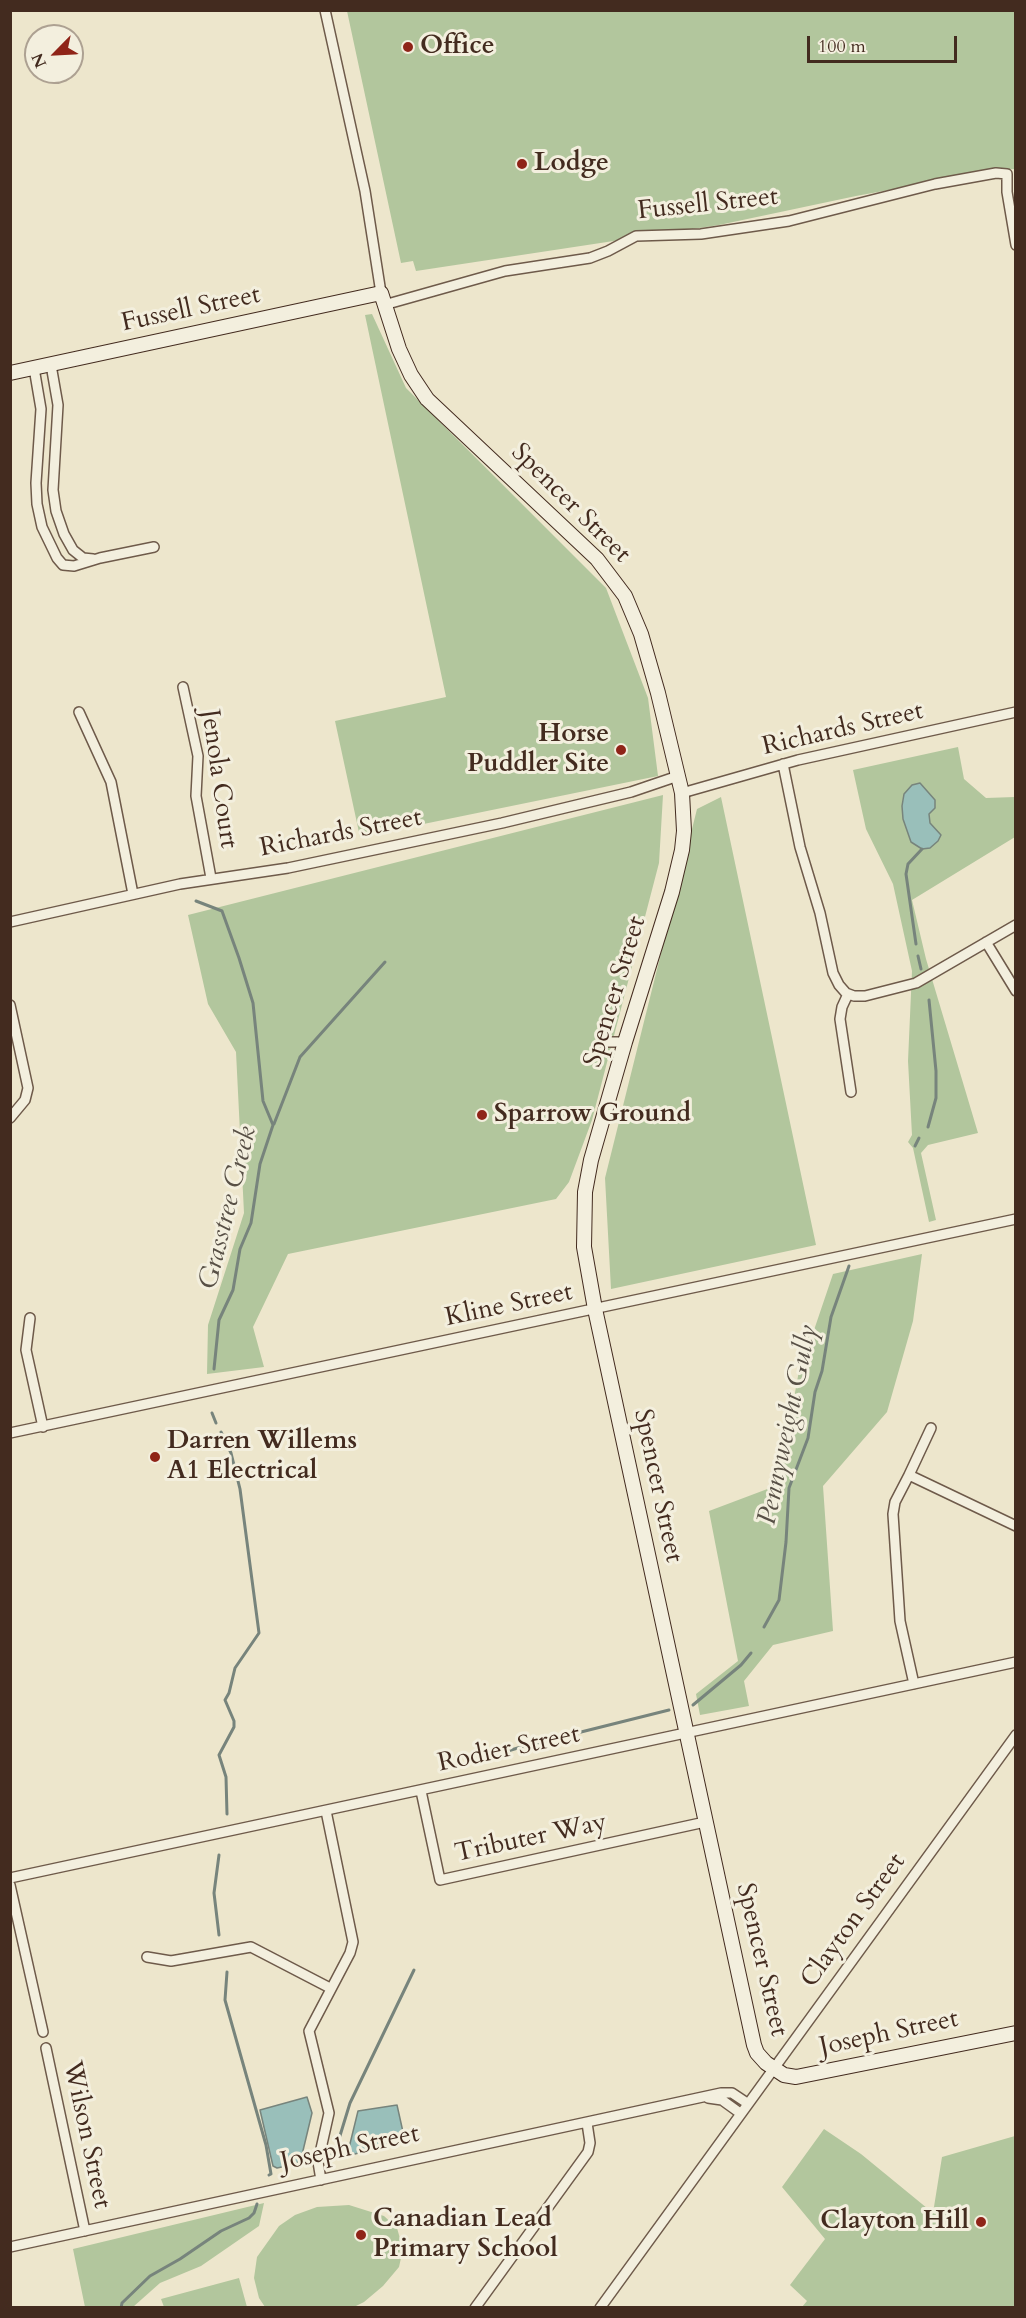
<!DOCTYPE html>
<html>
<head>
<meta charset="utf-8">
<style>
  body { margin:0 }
  #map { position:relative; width:1026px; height:2318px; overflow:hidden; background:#ede6cc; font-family:Cardo,serif }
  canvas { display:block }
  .frame { position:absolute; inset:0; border:12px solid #432b1f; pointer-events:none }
  .north { position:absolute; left:24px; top:24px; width:60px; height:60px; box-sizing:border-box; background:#f3efde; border:2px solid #ada192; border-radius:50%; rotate:246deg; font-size:16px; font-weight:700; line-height:24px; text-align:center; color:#432b1f }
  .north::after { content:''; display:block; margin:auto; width:21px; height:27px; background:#8f2418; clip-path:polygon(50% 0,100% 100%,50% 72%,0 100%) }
  .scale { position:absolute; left:807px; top:36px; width:150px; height:27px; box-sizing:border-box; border:3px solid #432b1f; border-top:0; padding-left:8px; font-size:18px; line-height:21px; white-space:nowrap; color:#432b1f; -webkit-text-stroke:4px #f3efde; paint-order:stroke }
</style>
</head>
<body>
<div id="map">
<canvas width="1026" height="2318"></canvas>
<div class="frame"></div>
<div class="north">N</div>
<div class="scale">100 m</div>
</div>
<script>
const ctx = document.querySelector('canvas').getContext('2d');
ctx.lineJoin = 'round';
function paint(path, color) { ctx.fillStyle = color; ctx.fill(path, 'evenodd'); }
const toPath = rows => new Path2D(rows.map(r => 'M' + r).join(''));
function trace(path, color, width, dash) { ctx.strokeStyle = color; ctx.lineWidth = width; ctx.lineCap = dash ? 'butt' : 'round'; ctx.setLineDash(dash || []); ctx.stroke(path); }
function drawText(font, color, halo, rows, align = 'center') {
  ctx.font = font + ' Cardo,serif'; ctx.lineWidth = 6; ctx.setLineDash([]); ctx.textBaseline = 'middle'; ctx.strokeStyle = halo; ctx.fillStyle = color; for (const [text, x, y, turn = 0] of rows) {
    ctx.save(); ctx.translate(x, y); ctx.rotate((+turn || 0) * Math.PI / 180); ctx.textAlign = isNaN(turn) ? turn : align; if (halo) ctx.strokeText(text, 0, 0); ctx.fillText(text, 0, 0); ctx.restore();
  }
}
const green = toPath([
  [347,11,1015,11,1015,169,998,170,856,196,719,225,416,271,413,261,401,263],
  [372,314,406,388,606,588,648,698,658,776,360,837,335,721,446,697,365,315],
  [958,747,964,779,986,798,1015,797,1015,837,912,900,926,959,978,1133,928,1145,921,1153,936,1220,929,1222,913,1148,908,1142,912,1135,908,1061,912,971,893,884,866,829,853,770],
  [663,795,659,863,592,1120,569,1182,556,1199,288,1254,253,1327,264,1367,207,1374,208,1325,244,1213,236,1052,208,1004,188,915],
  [721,797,816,1245,611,1289,605,1178,697,809],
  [922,1254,913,1321,887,1412,823,1486,833,1631,773,1645,744,1681,749,1706,700,1715,696,1694,738,1661,709,1511,778,1485,803,1349,800,1337,813,1333,833,1274],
  [824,2129,861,2154,933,2213,942,2157,1015,2136,1015,2307,802,2307,807,2301,790,2285,825,2239,782,2187],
  [264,2203,259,2226,201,2266,160,2283,133,2307,85,2307,73,2249],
  [349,2205,384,2216,397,2228,403,2249,399,2267,383,2286,364,2302,354,2307,265,2307,259,2298,254,2278,257,2257,279,2226,295,2215,317,2207],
  [239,2278,247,2307,164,2307,161,2299]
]);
const water = toPath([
  [920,783,935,800,935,808,929,814,930,823,941,835,938,841,930,848,922,849,911,842,903,819,902,806,904,794,912,785,920,783],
  [307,2097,312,2113,301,2159,296,2164,277,2168,273,2166,260,2110,307,2097],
  [397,2105,405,2141,347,2156,358,2111,397,2105]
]);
const stream = toPath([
  [196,901,222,911,239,958,253,1003,263,1101,273,1125,260,1164,251,1223,240,1249,233,1290,219,1320,214,1369],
  [916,944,906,874,908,864,922,849],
  [918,956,921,969],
  [274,1124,300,1057,385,962],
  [928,1127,936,1098,936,1071,929,1000],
  [915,1146,919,1138],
  [212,1413,216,1423],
  [221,1432,231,1453,240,1489,259,1633,235,1668,229,1693,225,1700,234,1721,234,1727,219,1755,226,1777,227,1814],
  [764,1627,779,1600,786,1542,789,1488,808,1438,815,1392,822,1371,831,1317,849,1266],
  [693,1705,741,1665,751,1653],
  [481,1761,488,1757,521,1747,669,1710],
  [219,1935,214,1893,219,1855],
  [227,1972,225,2000,266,2145,271,2174,269,2175],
  [331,2155,335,2152,350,2103,414,1970],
  [121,2308,122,2303,150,2276,180,2259,221,2231,249,2218,254,2213,257,2204]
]);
const street = toPath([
  [325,10,365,191,381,293],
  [384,305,505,271,590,258,608,251,636,236,701,234,789,221,935,184,996,173,1007,174,1007,192,1016,245],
  [51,365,58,405,53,490,56,511,64,534,73,550,83,558,93,559],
  [34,368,41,409,36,483,37,504,42,527,57,558,63,565,74,566,100,558,154,547],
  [183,687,198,756,196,796,211,878],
  [79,712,111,782,133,894],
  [783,764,800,847,820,913,833,973,839,985,846,993,854,996,865,996,916,983,1016,925],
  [682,793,798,760,1016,712],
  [10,922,180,884,288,868,502,823,631,792,678,776],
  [986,942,1016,991],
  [848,994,842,1007,840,1019,851,1092],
  [10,1005,28,1088,25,1100,10,1118],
  [603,1042,625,1042],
  [30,1318,26,1350,43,1427],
  [10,1433,1016,1219],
  [909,1475,931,1428],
  [914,1684,900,1621,893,1514,895,1502,909,1475,1016,1526],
  [421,1791,440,1880,705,1822],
  [10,1878,1016,1662],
  [10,1885,43,2032],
  [147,1957,171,1961,251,1947,330,1988],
  [46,2048,85,2231],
  [708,2098,722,2100,740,2113],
  [321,2180,318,2162,329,2113,309,2031,350,1953,353,1942,326,1811],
  [10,2247,721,2093,732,2093,747,2103],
  [475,2308,588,2152,590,2143,587,2123],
  [600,2308,1016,1735]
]);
const secondary = toPath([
  [10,373,381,293,399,349,411,375,427,399,597,559,625,596,641,634,658,693,682,793,684,831,682,850,672,892,625,1042,591,1160,585,1192,584,1247,595,1309,754,2045,757,2053,766,2063,784,2075,796,2077,1016,2033]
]);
const markers = [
  [408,47,6,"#8f2418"],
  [522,164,6,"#8f2418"],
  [621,750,6,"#8f2418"],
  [482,1115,6,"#8f2418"],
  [155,1457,6,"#8f2418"],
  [981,2222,6,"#8f2418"],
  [361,2235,6,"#8f2418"]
];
const poiNames = [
  ["Office",420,47],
  ["Lodge",534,164],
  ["Horse",609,735,"right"],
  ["Puddler Site",609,765,"right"],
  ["Sparrow Ground",494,1115],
  ["Darren Willems",167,1442],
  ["A1 Electrical",167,1472],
  ["Canadian Lead",373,2220],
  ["Primary School",373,2250],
  ["Clayton Hill",969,2222,"right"]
];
const streetNames = [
  ["Fussell Street",708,205,-6],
  ["Fussell Street",191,310,-12],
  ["Spencer Street",570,504,45],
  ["Richards Street",843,730,-13],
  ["Jenola Court",218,779,82],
  ["Richards Street",341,834,-11],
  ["Spencer Street",616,992,-73],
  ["Kline Street",509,1306,-12],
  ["Spencer Street",657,1486,78],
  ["Rodier Street",509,1750,-12],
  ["Tributer Way",531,1839,-12],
  ["Clayton Street",854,1921,-54],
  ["Spencer Street",761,1960,77],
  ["Joseph Street",889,2034,-12],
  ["Wilson Street",86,2135,78],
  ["Joseph Street",350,2149,-12]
];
const waterNames = [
  ["Grasstree Creek",229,1208,-76],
  ["Pennyweight Gully",789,1425,-78]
];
paint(green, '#b2c69d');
paint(water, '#99bfba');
trace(water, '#77847c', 1.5);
trace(stream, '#77847c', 3);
trace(street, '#6e5a4a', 12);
trace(secondary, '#432b1f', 16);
trace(street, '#f3efde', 9);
trace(secondary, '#f3efde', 14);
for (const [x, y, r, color] of markers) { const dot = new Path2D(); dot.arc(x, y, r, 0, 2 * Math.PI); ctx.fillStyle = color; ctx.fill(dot); trace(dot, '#f3efde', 2); }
drawText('bold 26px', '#432b1f', '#f3efde', poiNames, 'left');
drawText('26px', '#432b1f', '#f3efde', streetNames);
drawText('italic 27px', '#585046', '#f3efde', waterNames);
</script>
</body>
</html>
